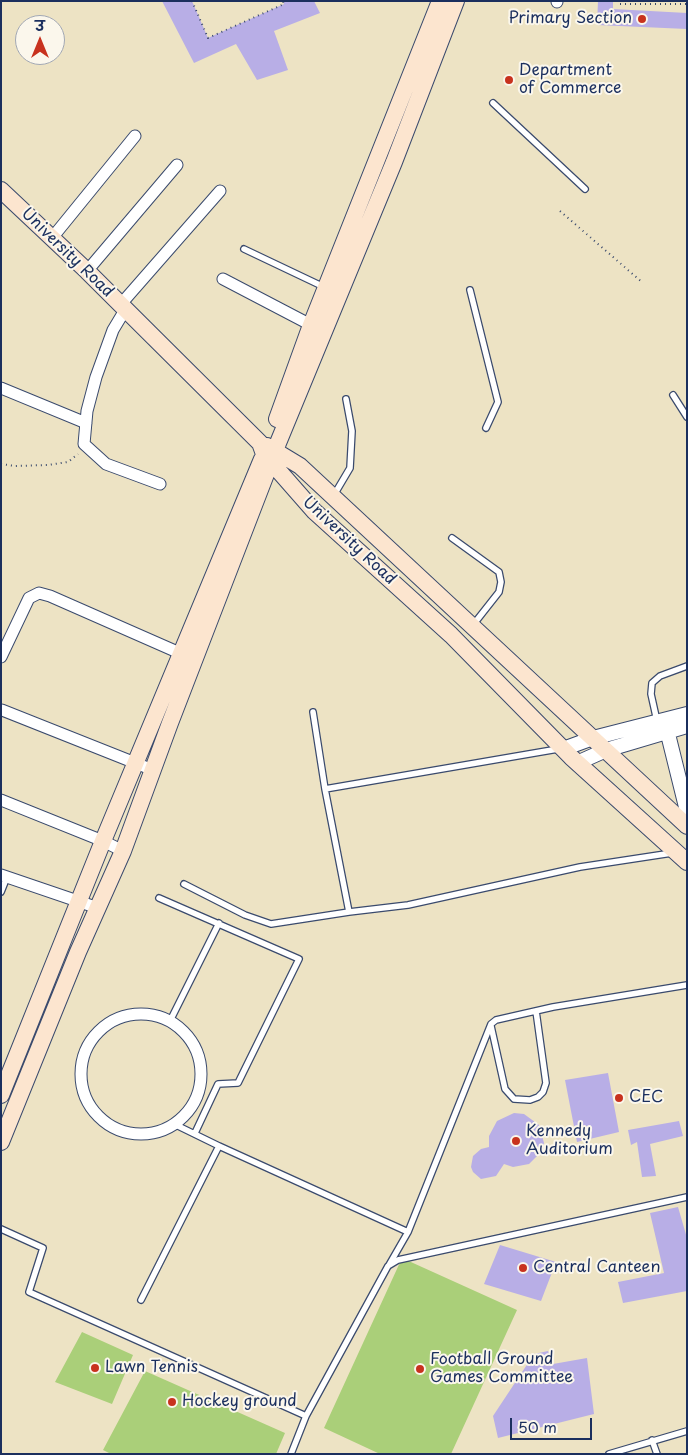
<!DOCTYPE html>
<html>
<head>
<meta charset="utf-8">
<style>
  body { margin:0 }
  #map { position:relative; width:688px; height:1455px; overflow:hidden; background:#ede3c4; font-family:"Playpen Sans","Playpen Sans Deva",sans-serif }
  canvas { display:block }
  .frame { position:absolute; inset:0; border:2px solid #1b2f5e; pointer-events:none }
  .north { position:absolute; left:15px; top:15px; width:50px; height:50px; box-sizing:border-box; background:#fbf7ec; border:1px solid #a1a7b3; border-radius:50%; rotate:0deg; font-size:14px; font-weight:700; line-height:20px; text-align:center; color:#1b2f5e }
  .north::after { content:''; display:block; margin:auto; width:18px; height:22px; background:#c8321e; clip-path:polygon(50% 0,100% 100%,50% 72%,0 100%) }
  .scale { position:absolute; left:510px; top:1418px; width:82px; height:22px; box-sizing:border-box; border:2px solid #1b2f5e; border-top:0; padding-left:6px; font-size:15px; line-height:18px; white-space:nowrap; color:#1b2f5e; -webkit-text-stroke:4px #fbf7ec; paint-order:stroke }
</style>
</head>
<body>
<div id="map">
<canvas width="688" height="1455"></canvas>
<div class="frame"></div>
<div class="north">उ</div>
<div class="scale">50 m</div>
</div>
<script>
const ctx = document.querySelector('canvas').getContext('2d');
ctx.lineJoin = 'round';
function paint(path, color) { ctx.fillStyle = color; ctx.fill(path, 'evenodd'); }
const toPath = rows => new Path2D(rows.map(r => 'M' + r).join(''));
function trace(path, color, width, dash) { ctx.strokeStyle = color; ctx.lineWidth = width; ctx.lineCap = dash ? 'butt' : 'round'; ctx.setLineDash(dash || []); ctx.stroke(path); }
function drawText(font, color, halo, rows, align = 'center') {
  ctx.font = font + ' "Playpen Sans",sans-serif'; ctx.lineWidth = 4; ctx.setLineDash([]); ctx.textBaseline = 'middle'; ctx.strokeStyle = halo; ctx.fillStyle = color; for (const [text, x, y, turn = 0] of rows) {
    ctx.save(); ctx.translate(x, y); ctx.rotate((+turn || 0) * Math.PI / 180); ctx.textAlign = isNaN(turn) ? turn : align; if (halo) ctx.strokeText(text, 0, 0); ctx.fillText(text, 0, 0); ctx.restore();
  }
}
const green = toPath([
  [402,1258,517,1310,451,1454,380,1454,324,1428],
  [82,1332,133,1355,112,1404,55,1382],
  [145,1371,285,1433,276,1454,111,1454,103,1450]
]);
const building = toPath([
  [162,1,192,1,208,38,284,4,283,1,314,1,320,13,274,31,288,70,257,80,236,44,194,63],
  [598,1,613,1,613,9,687,13,687,29,597,25],
  [608,1073,619,1132,577,1142,565,1080],
  [514,1113,524,1114,539,1125,544,1143,541,1152,529,1164,513,1167,504,1164,496,1176,481,1179,473,1172,471,1167,473,1156,481,1149,489,1147,489,1136,497,1121],
  [679,1121,683,1136,650,1144,656,1176,642,1177,637,1142,631,1145,628,1130],
  [678,1207,687,1238,687,1291,623,1303,618,1282,664,1273,650,1213],
  [500,1245,556,1262,541,1301,484,1284],
  [548,1351,553,1364,587,1358,594,1414,498,1438,493,1416,534,1354]
]);
const path = toPath([
  [192,1,208,38,284,4,283,1],
  [618,1,618,4,687,4],
  [560,211,643,283],
  [1,464,15,466,48,465,68,462,78,454]
]);
const service = toPath([
  [493,103,585,189],
  [244,249,324,287],
  [470,290,498,402,486,428],
  [673,395,687,417],
  [334,495,350,468,352,431,346,399],
  [452,538,499,572,501,582,499,592,473,625],
  [657,721,651,694,652,683,660,676,687,666],
  [325,789,558,749],
  [184,884,245,915,271,924,349,912,325,789,313,712],
  [1,892,7,877],
  [159,898,299,959,238,1083,218,1084,195,1133],
  [349,912,408,905,580,867,672,853],
  [170,1021,219,923],
  [491,1026,505,1089,514,1099,530,1100,538,1097,543,1092,546,1083,536,1011],
  [219,1146,408,1232],
  [1,1229,43,1248,29,1292,306,1416],
  [389,1265,408,1232,491,1024,496,1020,553,1007,687,985],
  [141,1300,219,1146,174,1124],
  [652,1440,657,1454],
  [291,1454,306,1416,388,1266,398,1260,687,1197],
  [609,1454,687,1431]
]);
const minor = toPath([
  [557,1,557,2],
  [52,238,135,136],
  [87,271,177,165],
  [223,279,311,325],
  [121,304,220,191],
  [125,310,113,330,96,377,87,411,84,444,106,464,160,484],
  [1,388,86,423],
  [1,657,29,598,39,593,50,596,182,654],
  [2,710,153,770],
  [1,800,103,841,123,851],
  [1,875,98,908],
  '81 1074a60 60 0 1 1 120 0a60 60 0 1 1-120 0Z'
]);
const tertiary = toPath([
  [665,722,687,811],
  [563,749,593,738,687,714],
  [577,763,606,750,687,726]
]);
const secondary = toPath([
  [1,190,87,271,260,443,264,454,314,511,451,635,571,757,687,862],
  [277,419,311,325,440,1],
  [267,446,300,466,687,826],
  [1,1095,103,841,262,459],
  [1,1142,78,952,123,851,170,723,278,443,394,162,456,1]
]);
const markers = [
  [642,19,5,"#c8321e"],
  [509,80,5,"#c8321e"],
  [619,1098,5,"#c8321e"],
  [516,1141,5,"#c8321e"],
  [523,1268,5,"#c8321e"],
  [95,1368,5,"#c8321e"],
  [420,1369,5,"#c8321e"],
  [172,1402,5,"#c8321e"]
];
const poiNames = [
  ["Primary Section",632,19,"right"],
  ["Department",519,71],
  ["of Commerce",519,89],
  ["CEC",629,1098],
  ["Kennedy",526,1132],
  ["Auditorium",526,1150],
  ["Central Canteen",533,1268],
  ["Football Ground",430,1360],
  ["Games Committee",430,1378],
  ["Lawn Tennis",105,1368],
  ["Hockey ground",182,1402]
];
const streetNames = [
  ["University Road",67,253,44],
  ["University Road",349,541,43]
];
paint(green, '#aacf79');
paint(building, '#b8aee6');
trace(service, '#3a4a6d', 8);
trace(minor, '#3a4a6d', 13);
trace(tertiary, '#3a4a6d', 16);
trace(secondary, '#3a4a6d', 18);
trace(path, '#3a4a6d', 2, [1, 4]);
trace(service, '#fff', 5.5);
trace(minor, '#fff', 11);
trace(tertiary, '#fff', 14);
trace(secondary, '#fce5cf', 16);
for (const [x, y, r, color] of markers) { const dot = new Path2D(); dot.arc(x, y, r, 0, 2 * Math.PI); ctx.fillStyle = color; ctx.fill(dot); trace(dot, '#fbf7ec', 2); }
drawText('16px', '#1b2f5e', '#fbf7ec', poiNames, 'left');
drawText('16px', '#1b2f5e', '#fbf7ec', streetNames);
</script>
</body>
</html>
